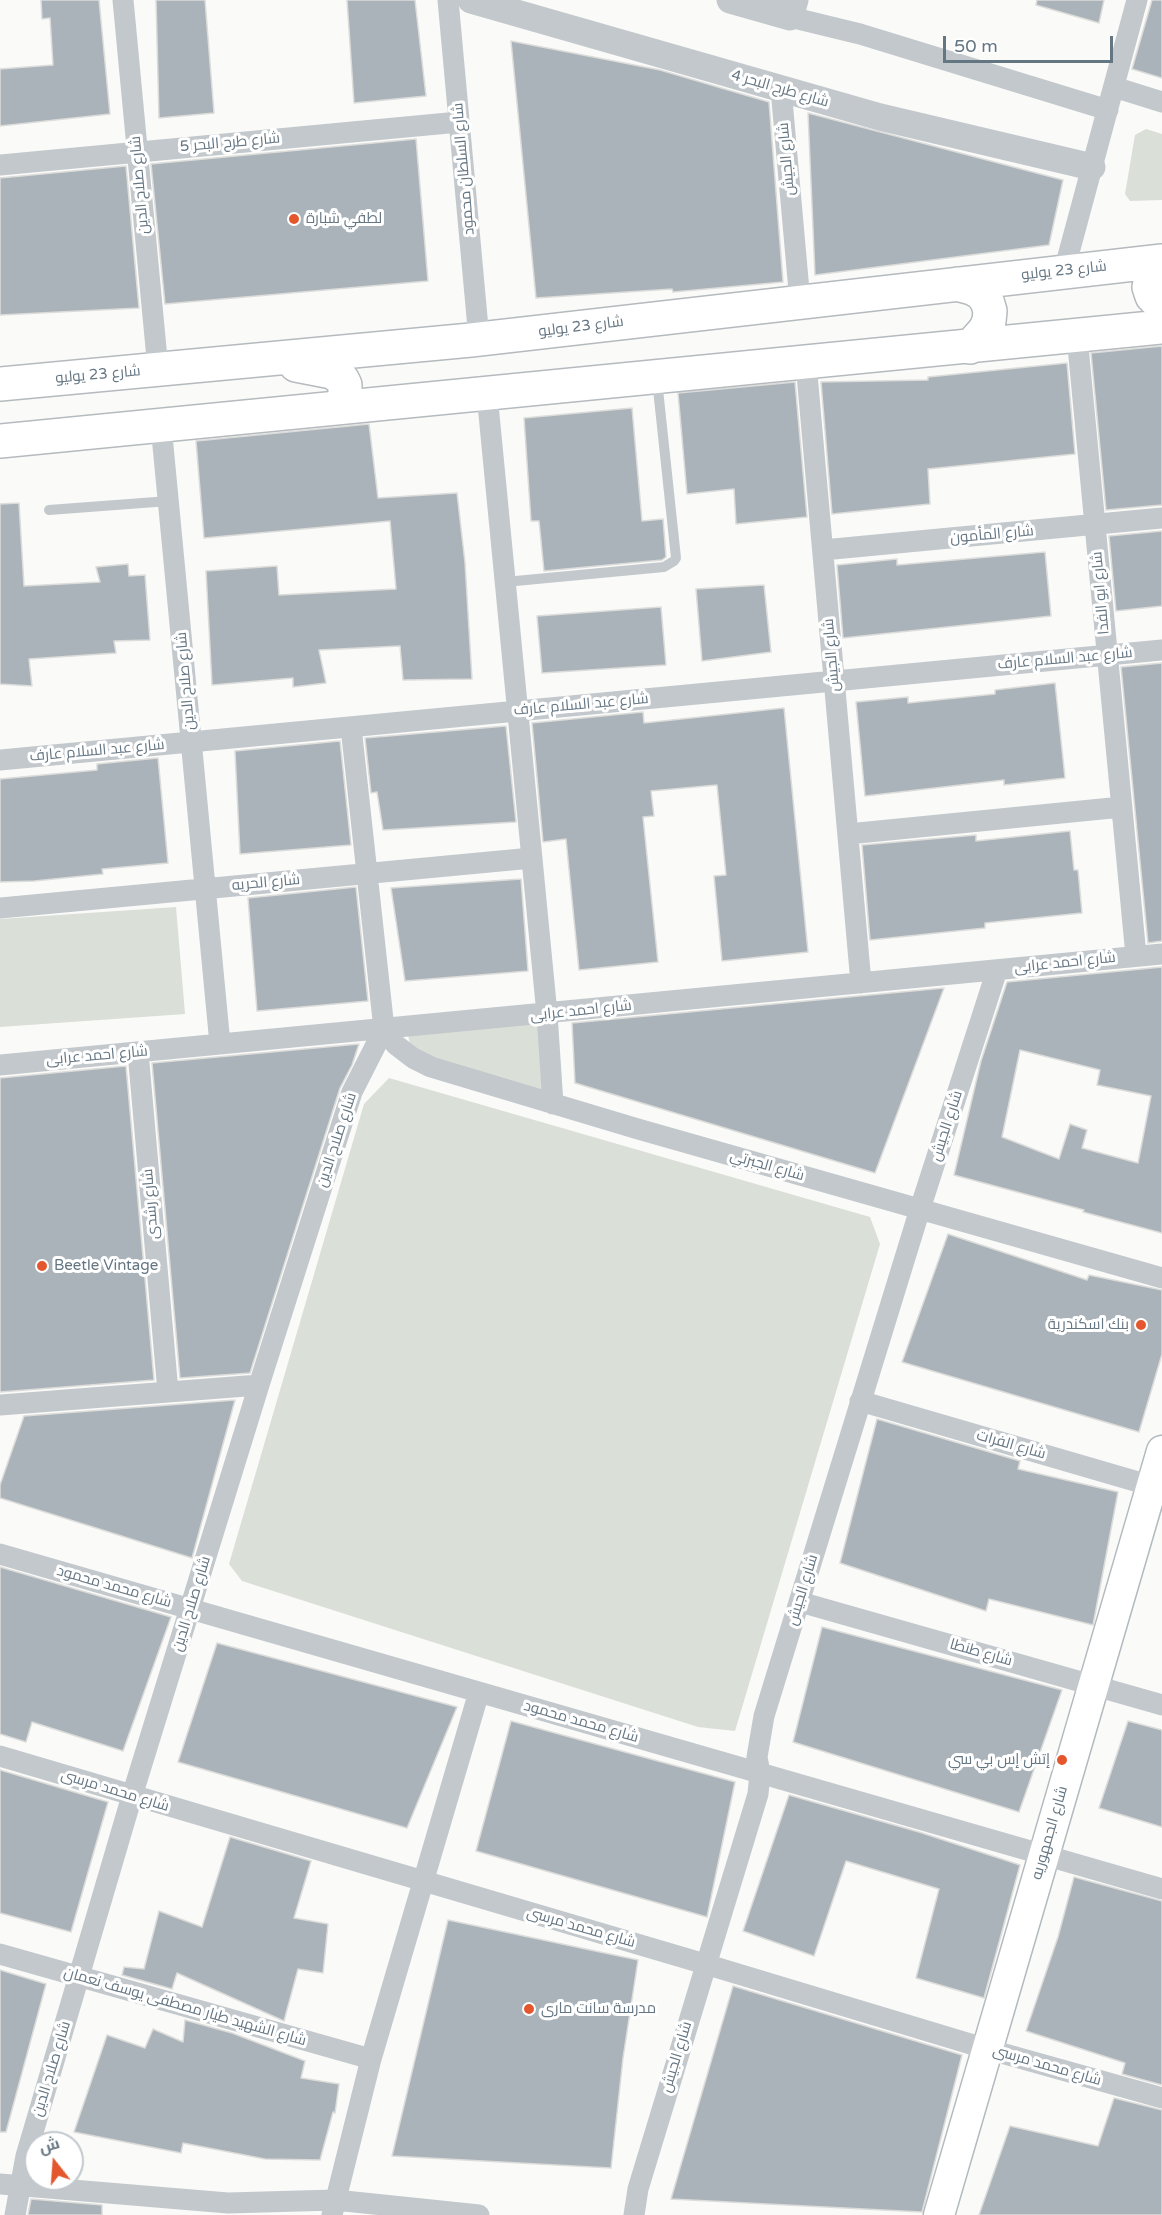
<!DOCTYPE html>
<html>
<head>
<meta charset="utf-8">
<style>
  body { margin:0 }
  #map { position:relative; width:1162px; height:2215px; overflow:hidden; background:#fafaf8; font-family:"Varela Round",Cairo,sans-serif }
  canvas { display:block }
  .north { position:absolute; left:24px; top:2131px; width:60px; height:60px; box-sizing:border-box; background:#fff; border:2px solid #c1c8cd; border-radius:50%; rotate:343deg; font-size:16px; font-weight:700; line-height:24px; text-align:center; color:#657683 }
  .north::after { content:''; display:block; margin:auto; width:21px; height:27px; background:#e4572e; clip-path:polygon(50% 0,100% 100%,50% 72%,0 100%) }
  .scale { position:absolute; left:943px; top:36px; width:170px; height:27px; box-sizing:border-box; border:3px solid #657683; border-top:0; padding-left:8px; font-size:18px; line-height:21px; white-space:nowrap; color:#657683; -webkit-text-stroke:4px #fff; paint-order:stroke }
</style>
</head>
<body>
<div id="map">
<canvas width="1162" height="2215"></canvas>
<div class="north">ش</div>
<div class="scale">50 m</div>
</div>
<script>
const ctx = document.querySelector('canvas').getContext('2d');
ctx.lineJoin = 'round';
function paint(path, color) { ctx.fillStyle = color; ctx.fill(path, 'evenodd'); }
const toPath = rows => new Path2D(rows.map(r => 'M' + r).join(''));
function trace(path, color, width, dash) { ctx.strokeStyle = color; ctx.lineWidth = width; ctx.lineCap = dash ? 'butt' : 'round'; ctx.setLineDash(dash || []); ctx.stroke(path); }
function drawText(font, color, halo, rows, align = 'center') {
  ctx.font = font + ' "Varela Round",Cairo,sans-serif'; ctx.lineWidth = 6; ctx.setLineDash([]); ctx.textBaseline = 'middle'; ctx.strokeStyle = halo; ctx.fillStyle = color; for (const [text, x, y, turn = 0] of rows) {
    ctx.save(); ctx.translate(x, y); ctx.rotate((+turn || 0) * Math.PI / 180); ctx.textAlign = isNaN(turn) ? turn : align; if (halo) ctx.strokeText(text, 0, 0); ctx.fillText(text, 0, 0); ctx.restore();
  }
}
const green = toPath([
  [1146,129,1162,134,1162,200,1130,201,1125,194,1135,135],
  [176,907,185,1014,0,1027,0,919],
  [541,1022,546,1097,411,1053,408,1033],
  [389,1078,870,1217,880,1244,735,1731,698,1727,242,1581,229,1564,364,1104]
]);
const building = toPath([
  [41,0,99,0,110,114,0,126,0,69,53,65,50,18,42,19,41,0],
  [156,0,205,0,214,113,159,118,156,0],
  [347,0,415,0,426,96,354,103,347,0],
  [1037,0,1104,0,1099,23,1036,5,1037,0],
  [1152,0,1162,0,1162,78,1132,69,1152,0],
  [511,41,660,70,769,102,783,282,673,292,672,289,536,298,511,41],
  [808,113,1063,180,1049,245,815,275,808,113],
  [416,139,428,281,165,304,151,164,416,139],
  [126,166,139,308,0,315,0,178,126,166],
  [1162,346,1162,505,1106,510,1091,353,1162,346],
  [1067,363,1075,454,928,469,930,504,832,514,821,382,928,380,928,377,1067,363],
  [795,382,807,517,736,524,734,489,687,494,678,393,795,382],
  [632,408,642,521,663,519,666,557,662,560,544,571,539,521,531,521,524,418,632,408],
  [369,424,378,498,457,493,465,563,472,679,403,680,400,646,319,650,326,683,293,687,293,678,212,685,206,571,277,566,279,595,396,589,390,521,204,538,196,441,369,424],
  [19,503,24,586,100,582,96,567,128,564,129,576,145,575,150,640,114,641,116,653,29,659,32,686,0,684,0,504,19,503],
  [1162,531,1162,606,1116,611,1109,536,1162,531],
  [1045,552,1051,616,843,638,837,565,897,559,897,565,1045,552],
  [764,585,771,652,702,661,696,589,764,585],
  [661,607,666,665,542,673,537,616,661,607],
  [1162,663,1162,941,1148,943,1121,667,1162,663],
  [1055,683,1065,778,1004,785,1004,780,865,796,856,702,908,697,908,703,995,694,995,690,1055,683],
  [784,708,808,952,722,961,714,876,726,875,717,785,651,791,654,816,643,817,658,962,579,970,566,839,543,842,532,723,643,712,644,723,784,708],
  [506,726,516,822,383,830,377,792,371,793,365,738,506,726],
  [340,741,351,845,240,854,235,751,340,741],
  [158,758,168,863,102,869,103,874,34,881,0,882,0,779,97,770,97,764,158,758],
  [1070,831,1074,870,1078,870,1082,913,985,923,985,928,870,940,862,845,976,835,976,841,1070,831],
  [521,879,528,971,405,981,391,888,521,879],
  [356,887,368,1001,257,1011,248,898,356,887],
  [1162,967,1162,1233,1083,1212,1084,1210,954,1175,981,1061,1007,982,1162,967],
  [1020,1050,1100,1070,1097,1085,1151,1096,1138,1163,1082,1148,1087,1130,1070,1124,1059,1159,1002,1137,1020,1050],
  [944,988,875,1173,575,1083,572,1023,944,988],
  [359,1044,352,1065,340,1088,250,1373,180,1378,152,1063,359,1044],
  [126,1066,154,1380,0,1392,0,1078,126,1066],
  [948,1234,1087,1280,1089,1275,1162,1290,1162,1354,1139,1432,902,1362,948,1234],
  [235,1400,192,1558,0,1498,0,1485,24,1416,235,1400],
  [877,1419,1020,1461,1018,1469,1118,1492,1093,1625,989,1599,986,1611,840,1563,877,1419],
  [0,1567,171,1617,123,1751,32,1722,26,1742,0,1734,0,1567],
  [822,1627,1062,1690,1019,1812,793,1742,822,1627],
  [217,1643,457,1707,407,1828,178,1762,217,1643],
  [511,1721,735,1782,707,1917,476,1851,511,1721],
  [1128,1721,1162,1730,1162,1827,1099,1808,1128,1721],
  [0,1770,108,1802,71,1932,0,1913,0,1770],
  [789,1795,919,1832,1020,1865,984,1998,916,1978,939,1889,846,1861,814,1956,743,1931,789,1795],
  [230,1837,311,1861,294,1918,328,1924,323,1973,298,1969,284,2021,177,1973,172,1989,122,1975,124,1967,144,1969,159,1911,202,1927,230,1837],
  [1074,1877,1162,1901,1162,2085,1122,2074,1125,2063,1026,2031,1058,1937,1074,1877],
  [448,1920,638,1960,623,2058,611,2168,392,2156,448,1920],
  [0,1970,46,1984,6,2132,0,2132,0,1970],
  [733,1986,962,2055,922,2212,671,2199,733,1986],
  [185,2020,232,2033,305,2061,301,2078,339,2084,335,2113,333,2112,320,2160,265,2159,183,2143,181,2153,74,2132,107,2035,145,2048,153,2029,183,2042,185,2020],
  [1114,2098,1162,2110,1162,2215,979,2215,1010,2126,1098,2146,1114,2098],
  [31,2199,102,2205,102,2215,28,2215,31,2199]
]);
const service = toPath([
  [49,510,169,501],
  [505,582,664,567,674,561,676,558,657,380]
]);
const minor = toPath([
  [123,0,158,369],
  [448,0,479,339],
  [790,17,860,34,1108,110],
  [1114,87,1162,102],
  [781,89,800,302],
  [0,165,459,122],
  [1064,271,1137,0],
  [1077,336,1136,956],
  [806,363,861,983],
  [487,394,547,1014,553,1104],
  [161,425,220,1044],
  [823,550,1162,518],
  [351,727,384,1029],
  [0,760,1162,650],
  [848,834,1122,807],
  [0,908,532,858],
  [384,1029,396,1045,413,1058,431,1067,638,1129,1162,1278],
  [138,1052,168,1392],
  [0,1065,1162,954],
  [860,1401,1162,1489],
  [0,1405,259,1385],
  [0,1554,1162,1889],
  [800,1602,1162,1705],
  [0,1756,705,1964,987,2049,1162,2098],
  [0,1954,371,2059],
  [0,2184,228,2203,335,2200,479,2215],
  [15,2215,26,2156,132,1796,259,1385,352,1092,384,1029],
  [332,2215,371,2059,479,1692],
  [634,2215,638,2189,758,1794,760,1773,757,1757,764,1716,920,1209,997,970]
]);
const tertiary = toPath([
  [471,0,880,117,1092,167],
  [730,0,790,17,795,0]
]);
const secondary = toPath([
  [939,2215,1162,1451]
]);
const primary = toPath([
  [1162,264,1155,270,1151,278,1149,287,1152,296,1162,306],
  [957,284,972,288,981,293,987,301,990,311,989,321,985,330,970,347],
  [296,365,332,372,342,379,345,385,345,398,337,408],
  [0,384,471,340,1162,261],
  [0,441,1162,327]
]);
const markers = [
  [294,219,6,"#e4572e"],
  [42,1266,6,"#e4572e"],
  [1141,1325,6,"#e4572e"],
  [1062,1760,6,"#e4572e"],
  [529,2009,6,"#e4572e"]
];
const streetNames = [
  ["شارع طرح البحر 4",780,89,16],
  ["شارع طرح البحر 5",230,143,-5],
  ["شارع الجيش",787,159,-95],
  ["شارع السلطان محمود",464,169,-95],
  ["شارع صلاح الدين",140,185,-95],
  ["شارع 23 يوليو",1064,271,-6],
  ["شارع 23 يوليو",581,327,-7],
  ["شارع 23 يوليو",98,375,-5],
  ["شارع المأمون",992,535,-5],
  ["شارع ابو الفدا",1101,593,-95],
  ["شارع الجيش",832,655,-95],
  ["شارع عبد السلام عارف",1065,659,-5],
  ["شارع صلاح الدين",186,681,-95],
  ["شارع عبد السلام عارف",581,705,-5],
  ["شارع عبد السلام عارف",97,751,-5],
  ["شارع الحريه",266,883,-5],
  ["شارع احمد عرابى",1065,963,-6],
  ["شارع احمد عرابى",581,1011,-6],
  ["شارع احمد عرابى",97,1056,-5],
  ["شارع الجيش",947,1126,-72],
  ["شارع صلاح الدين",337,1140,-72],
  ["شارع الجبرتي",767,1166,16],
  ["شارع رشدى",151,1204,-95],
  ["شارع الفرات",1011,1445,16],
  ["شارع محمد محمود",114,1587,16],
  ["شارع الجيش",803,1590,-73],
  ["شارع صلاح الدين",192,1604,-73],
  ["شارع طنطا",981,1653,16],
  ["شارع محمد محمود",581,1722,16],
  ["شارع محمد مرسى",115,1791,17],
  ["شارع الجمهوريه",1050,1833,-74],
  ["شارع محمد مرسى",581,1928,16],
  ["شارع الشهيد طيار مصطفى يوسف نعمان",185,2007,16],
  ["شارع الجيش",677,2057,-73],
  ["شارع محمد مرسى",1047,2066,16],
  ["شارع صلاح الدين",52,2069,-73]
];
const poiNames = [
  ["لطفي شبارة",306,219],
  ["Beetle Vintage",54,1266],
  ["بنك اسكندرية",1129,1325,"right"],
  ["إتش إس بي سي",1050,1760,"right"],
  ["مدرسة سانت مارى",541,2009]
];
paint(green, '#dadfd7');
paint(building, '#aab3b9');
trace(building, '#dcdcda', 1.5);
trace(secondary, '#b3babf', 33);
trace(primary, '#b5babe', 36);
trace(service, '#c3c8cc', 10);
trace(minor, '#c3c8cc', 21);
trace(tertiary, '#c3c8cc', 27);
trace(secondary, '#fff', 30);
trace(primary, '#fff', 33);
for (const [x, y, r, color] of markers) { const dot = new Path2D(); dot.arc(x, y, r, 0, 2 * Math.PI); ctx.fillStyle = color; ctx.fill(dot); trace(dot, '#fff', 2); }
drawText('15px', '#657683', '#fff', streetNames);
drawText('15px', '#657683', '#fff', poiNames, 'left');
</script>
</body>
</html>
